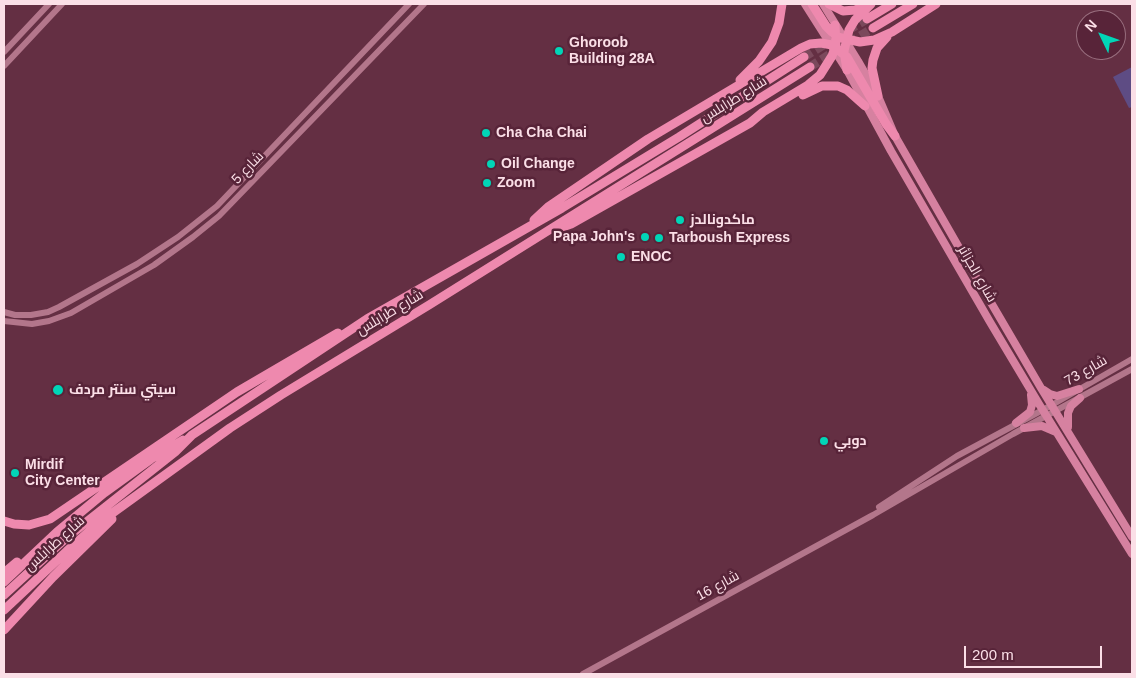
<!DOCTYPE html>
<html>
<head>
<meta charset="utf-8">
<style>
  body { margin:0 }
  #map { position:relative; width:1136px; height:678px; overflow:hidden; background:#642f43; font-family:Arial,sans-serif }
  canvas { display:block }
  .frame { position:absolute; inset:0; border:5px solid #fbdfe7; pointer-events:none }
  .north { position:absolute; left:1076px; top:10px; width:50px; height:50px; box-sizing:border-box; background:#582439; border:1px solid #996f7f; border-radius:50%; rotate:312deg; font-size:14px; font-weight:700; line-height:20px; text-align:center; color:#fbdfe7 }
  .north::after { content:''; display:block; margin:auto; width:18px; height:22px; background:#01d5b7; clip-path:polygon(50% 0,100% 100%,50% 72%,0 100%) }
  .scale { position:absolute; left:964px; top:646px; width:138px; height:22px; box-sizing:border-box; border:2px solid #fbdfe7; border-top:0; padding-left:6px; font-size:15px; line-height:18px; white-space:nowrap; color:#fbdfe7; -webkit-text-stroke:4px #582439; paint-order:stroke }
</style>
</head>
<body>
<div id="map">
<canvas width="1136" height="678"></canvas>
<div class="frame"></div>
<div class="north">N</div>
<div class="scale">200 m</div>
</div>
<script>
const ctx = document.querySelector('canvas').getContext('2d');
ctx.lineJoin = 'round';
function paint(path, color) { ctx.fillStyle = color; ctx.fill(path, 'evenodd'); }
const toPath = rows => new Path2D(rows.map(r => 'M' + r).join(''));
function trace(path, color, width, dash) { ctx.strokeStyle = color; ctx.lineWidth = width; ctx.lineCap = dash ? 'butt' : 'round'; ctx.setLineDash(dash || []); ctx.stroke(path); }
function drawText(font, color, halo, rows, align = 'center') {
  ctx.font = font + ' Arial,Cairo,sans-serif'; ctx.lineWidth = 5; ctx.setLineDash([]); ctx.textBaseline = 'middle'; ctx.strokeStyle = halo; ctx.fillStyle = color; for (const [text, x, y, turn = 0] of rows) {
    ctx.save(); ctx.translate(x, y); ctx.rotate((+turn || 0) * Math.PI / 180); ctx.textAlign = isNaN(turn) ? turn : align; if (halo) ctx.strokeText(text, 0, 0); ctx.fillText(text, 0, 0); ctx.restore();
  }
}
const green = toPath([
  [1132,67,1132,107,1129,108,1113,77]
]);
const highwayTunnel = toPath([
  [848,30,867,19],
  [849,43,873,28],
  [804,57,828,42],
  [810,67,835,51]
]);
const minor = toPath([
  [4,52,49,4],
  [4,66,62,4],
  [4,312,15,315,31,315,48,312,59,307,137,264,178,237,217,206,409,4],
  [4,321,32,324,49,321,71,313,154,265,193,237,219,216,424,4],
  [879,507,957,456,1052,405,1132,359],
  [583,674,873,515,1013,434,1132,369]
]);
const major = toPath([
  [805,4,847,70,891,151,990,322,1039,404,1132,554],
  [823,4,858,61,878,96,895,136,969,265,1041,388,1132,537],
  [1044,390,1050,394,1057,396,1079,389],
  [1016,423,1030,412,1032,405,1031,395],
  [1068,427,1068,413,1071,406,1080,398],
  [1024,428,1042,426,1056,432]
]);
const highway = toPath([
  [812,4,826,26,837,37,860,42,874,40,892,32,936,4],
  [829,4,843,11,855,10,866,6],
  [867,19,892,4],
  [873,28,913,4],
  [847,70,844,51,849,30,855,20,871,4],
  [740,80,759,61,772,42,779,23,782,4],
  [803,95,822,86,838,86,847,90,865,106],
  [878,96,872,68,873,60,877,48,887,37],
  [534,220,548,207,648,139,801,48,810,44,821,43,832,45,847,57,886,124,895,136],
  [554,230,571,224,750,123,763,112,808,85,820,75,832,56,836,45,835,25],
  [4,521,14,524,29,525,50,519,237,392,338,333],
  [4,573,17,562],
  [4,582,57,532,104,493,151,459,183,440],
  [4,595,65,539,175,452,192,435,367,319,562,208,679,137,804,57],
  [4,610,67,551,100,522,230,428,281,395,429,305,810,67],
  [4,630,53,577,112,519]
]);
const markers = [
  [559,51,5,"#01d5b7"],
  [486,133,5,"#01d5b7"],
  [491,164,5,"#01d5b7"],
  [487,183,5,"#01d5b7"],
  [680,220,5,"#01d5b7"],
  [645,237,5,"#01d5b7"],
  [659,238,5,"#01d5b7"],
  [621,257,5,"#01d5b7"],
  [58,390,6,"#01d5b7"],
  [824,441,5,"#01d5b7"],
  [15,473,5,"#01d5b7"]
];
const poiNames = [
  ["Ghoroob",569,43],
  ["Building 28A",569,59],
  ["Cha Cha Chai",496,133],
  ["Oil Change",501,164],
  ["Zoom",497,183],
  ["ماكدونالدز",690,220],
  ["Papa John's",635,237,"right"],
  ["Tarboush Express",669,238],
  ["ENOC",631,257],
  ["سيتي سنتر مردف",69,390],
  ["دوبي",834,441],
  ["Mirdif",25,465],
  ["City Center",25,481]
];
const streetNames = [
  ["شارع طرابلس",734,100,-32],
  ["شارع 5",248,168,-46],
  ["شارع الجزائر",977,274,60],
  ["شارع طرابلس",390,313,-31],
  ["شارع 73",1086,371,-30],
  ["شارع طرابلس",55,544,-42],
  ["شارع 16",718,586,-29]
];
paint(green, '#5e4c84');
trace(highwayTunnel, '#7b495c', 9, [9, 4.5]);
trace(minor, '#b3768b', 6);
trace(major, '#d681a0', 8);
trace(highway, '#ee89ae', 9);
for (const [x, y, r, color] of markers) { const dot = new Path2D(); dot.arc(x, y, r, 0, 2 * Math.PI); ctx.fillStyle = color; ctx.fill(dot); trace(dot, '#582439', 2); }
drawText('bold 14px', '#fbdfe7', '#582439', poiNames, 'left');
drawText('14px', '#fbdfe7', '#582439', streetNames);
</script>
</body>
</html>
